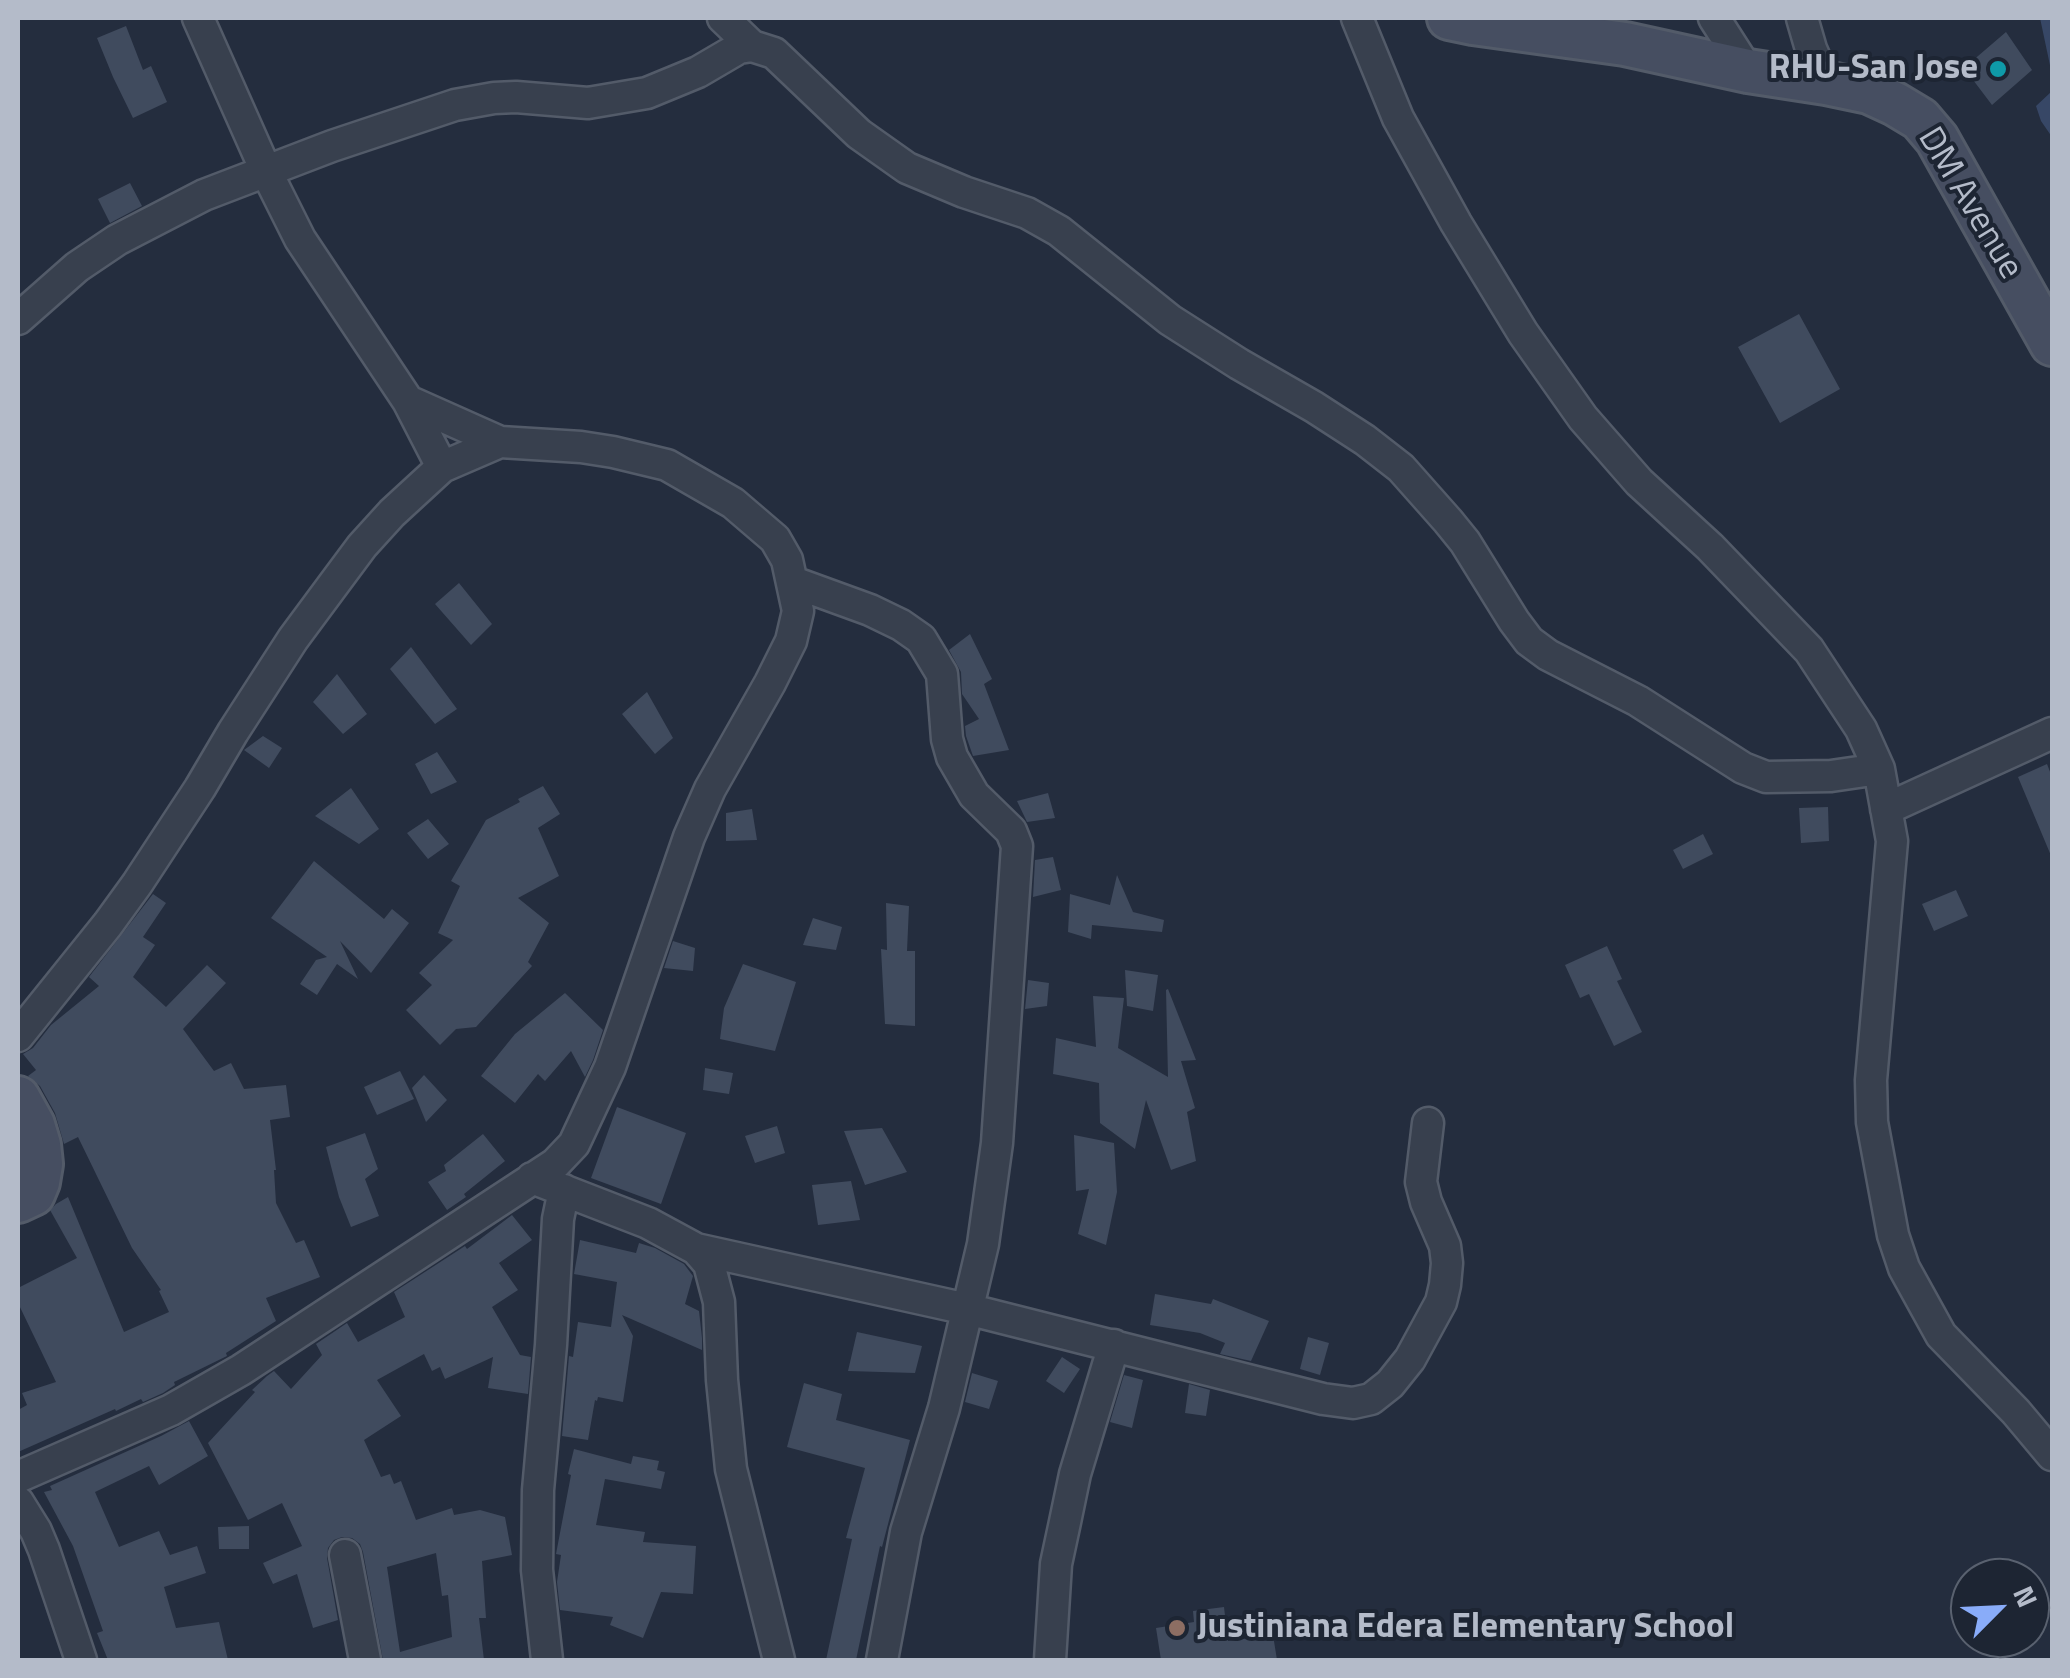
<!DOCTYPE html>
<html>
<head>
<meta charset="utf-8">
<style>
  body { margin:0 }
  #map { position:relative; width:2070px; height:1678px; overflow:hidden; background:#242d3e; font-family:"Titillium Web",sans-serif }
  canvas { display:block }
  .frame { position:absolute; inset:0; border:20px solid #b4bbc9; pointer-events:none }
  .north { position:absolute; left:1950px; top:1558px; width:100px; height:100px; box-sizing:border-box; background:#1d2533; border:2px solid #59616f; border-radius:50%; rotate:66deg; font-size:28px; font-weight:700; line-height:40px; text-align:center; color:#b4bbc9 }
  .north::after { content:''; display:block; margin:auto; width:35px; height:45px; background:#89acf9; clip-path:polygon(50% 0,100% 100%,50% 72%,0 100%) }
</style>
</head>
<body>
<div id="map">
<canvas width="2070" height="1678"></canvas>
<div class="frame"></div>
<div class="north">N</div>
</div>
<script>
const ctx = document.querySelector('canvas').getContext('2d');
ctx.lineJoin = 'round';
function paint(path, color) { ctx.fillStyle = color; ctx.fill(path, 'evenodd'); }
const toPath = rows => new Path2D(rows.map(r => 'M' + r).join(''));
function trace(path, color, width, dash) { ctx.strokeStyle = color; ctx.lineWidth = width; ctx.lineCap = dash ? 'butt' : 'round'; ctx.setLineDash(dash || []); ctx.stroke(path); }
function drawText(font, color, halo, rows, align = 'center') {
  ctx.font = font + ' "Titillium Web",sans-serif'; ctx.lineWidth = 8; ctx.setLineDash([]); ctx.textBaseline = 'middle'; ctx.strokeStyle = halo; ctx.fillStyle = color; for (const [text, x, y, turn = 0] of rows) {
    ctx.save(); ctx.translate(x, y); ctx.rotate((+turn || 0) * Math.PI / 180); ctx.textAlign = isNaN(turn) ? turn : align; if (halo) ctx.strokeText(text, 0, 0); ctx.fillText(text, 0, 0); ctx.restore();
  }
}
const water = toPath([
  [2040,18,2052,18,2052,137,2041,121,2036,106,2051,92,2051,70]
]);
const building = toPath([
  [126,26,143,70,151,66,167,102,133,118,113,77,97,38],
  [2006,32,2032,70,1992,105,1964,68],
  [130,183,142,206,110,223,98,199],
  [1799,314,1840,389,1780,423,1738,347],
  [459,583,492,624,471,645,435,604],
  [970,634,992,679,984,684,1009,750,973,756,966,736,965,726,979,719,962,694,961,672,949,650],
  [411,647,457,709,435,724,390,669],
  [337,674,367,714,343,734,313,702],
  [647,692,673,738,655,754,622,714],
  [263,736,282,748,269,768,244,750],
  [437,752,457,782,431,794,415,764],
  [2047,764,2052,777,2052,858,2018,777],
  [543,786,560,814,538,828,559,876,518,898,549,923,528,962,532,966,476,1027,456,1029,440,1045,406,1010,432,985,419,973,453,940,438,933,460,886,451,881,486,820,520,802,518,799],
  [351,788,379,829,359,844,315,816],
  [1048,793,1055,818,1027,822,1017,801],
  [1828,807,1829,841,1801,843,1799,808],
  [752,809,757,840,726,841,726,813],
  [428,819,449,844,428,859,407,833],
  [1703,834,1713,854,1683,869,1673,850],
  [1053,857,1061,890,1033,897,1035,860],
  [314,861,384,919,392,909,409,923,371,973,340,941,358,979,337,964,317,995,300,984,316,960,327,957,271,918],
  [1117,875,1133,912,1164,920,1162,932,1092,925,1091,939,1068,932,1070,894,1110,905],
  [1956,890,1968,916,1934,931,1922,904],
  [153,894,166,903,143,937,155,945,133,977,166,1007,207,965,226,983,183,1029,214,1071,231,1063,244,1089,286,1085,290,1117,270,1120,276,1170,274,1170,276,1203,296,1243,304,1240,320,1277,266,1298,276,1321,226,1353,227,1356,174,1382,175,1385,163,1393,143,1402,141,1399,116,1411,115,1409,18,1452,18,1410,27,1405,22,1393,56,1382,18,1303,18,1288,77,1258,50,1210,56,1204,68,1197,124,1332,169,1312,159,1291,161,1290,132,1248,78,1137,64,1144,55,1113,40,1086,28,1076,36,1070,23,1054,33,1048,51,1025,99,986,89,977],
  [886,903,909,906,907,951,915,951,915,1026,885,1024,881,949,887,950],
  [813,918,842,927,836,950,803,945],
  [673,941,695,948,693,971,664,968],
  [1607,946,1622,979,1617,981,1642,1032,1614,1046,1589,994,1580,998,1565,965],
  [743,964,796,982,775,1051,720,1039,724,1008],
  [1125,970,1158,975,1153,1011,1127,1006],
  [1028,980,1049,983,1047,1006,1025,1009],
  [1168,989,1196,1060,1181,1061,1195,1108,1187,1112,1196,1161,1171,1170,1146,1100,1135,1149,1100,1123,1099,1083,1053,1074,1056,1038,1096,1047,1093,996,1124,998,1118,1048,1168,1077,1166,990],
  [565,993,603,1030,593,1060,585,1077,571,1051,545,1081,538,1074,515,1103,481,1076,515,1034],
  [705,1068,733,1073,729,1094,703,1090],
  [400,1071,414,1099,377,1115,364,1087],
  [424,1075,447,1100,426,1122,412,1088],
  [617,1107,686,1133,661,1204,591,1178],
  [777,1126,785,1153,755,1163,745,1136],
  [882,1128,907,1172,865,1185,844,1131],
  [365,1133,378,1169,365,1179,379,1216,351,1227,339,1197,326,1147],
  [483,1134,505,1161,464,1194,466,1197,447,1210,428,1182,446,1171,444,1165],
  [1074,1135,1114,1143,1117,1192,1106,1245,1078,1234,1089,1189,1076,1191],
  [851,1181,860,1220,818,1225,812,1185],
  [512,1215,532,1240,499,1263,518,1290,492,1307,520,1355,531,1357,528,1394,488,1388,493,1357,445,1379,440,1367,432,1371,424,1354,377,1380,401,1416,364,1440,381,1477,390,1474,394,1484,401,1481,416,1520,452,1508,454,1515,480,1510,505,1517,512,1555,482,1561,486,1618,479,1618,484,1660,383,1660,363,1552,360,1544,352,1538,342,1537,334,1540,328,1548,327,1558,338,1620,313,1628,297,1574,273,1584,263,1563,302,1546,282,1503,248,1520,208,1443,255,1392,252,1390,267,1376,274,1371,291,1389,322,1355,316,1344,347,1323,358,1342,405,1317,394,1292,465,1246,467,1249],
  [436,1553,442,1596,448,1595,452,1637,400,1652,387,1567],
  [580,1240,636,1253,639,1243,655,1248,684,1264,693,1276,685,1304,699,1311,702,1338,702,1350,622,1315,633,1336,623,1402,598,1397,597,1401,595,1400,588,1440,562,1436,569,1356,573,1357,578,1322,611,1327,617,1282,574,1274],
  [1155,1294,1211,1304,1213,1299,1269,1321,1251,1361,1220,1354,1225,1343,1200,1333,1150,1325],
  [857,1332,922,1346,915,1373,848,1371],
  [1308,1337,1329,1343,1320,1375,1300,1369],
  [1062,1357,1080,1369,1064,1393,1046,1381],
  [972,1373,998,1381,989,1409,965,1402],
  [1124,1375,1143,1380,1132,1428,1110,1422],
  [804,1383,842,1394,836,1420,910,1440,882,1547,880,1546,856,1660,826,1660,852,1539,846,1538,865,1468,787,1447],
  [1189,1384,1210,1390,1206,1416,1185,1413],
  [189,1421,208,1456,159,1485,149,1466,95,1492,119,1547,159,1531,170,1555,197,1546,206,1573,164,1587,176,1628,219,1622,228,1660,108,1660,97,1633,103,1631,73,1546,44,1492,52,1490,50,1486,161,1436],
  [574,1449,631,1464,633,1456,659,1461,657,1470,665,1472,661,1489,605,1479,596,1525,645,1532,643,1542,696,1546,693,1594,661,1592,643,1638,610,1625,613,1617,560,1610,557,1582,561,1555,556,1554,571,1475,568,1474],
  [249,1526,249,1549,219,1549,218,1527],
  [1224,1607,1228,1641,1273,1635,1277,1660,1161,1660,1156,1628,1194,1622,1193,1611]
]);
const street = toPath([
  [198,18,266,171,300,239,408,401,442,467,500,442],
  [723,18,752,46],
  [1357,18,1398,118,1456,223,1523,333,1583,418,1639,482,1710,547,1809,650,1861,729,1879,769,1892,841,1871,1080,1872,1122,1893,1235,1904,1268,1941,1335,2016,1412,2052,1455],
  [1714,18,1748,71],
  [1802,18,1811,49,1826,83],
  [18,319,77,267,117,240,204,195,332,146,455,105,494,98,516,97,588,103,647,93,698,72,739,48,752,46,774,53,859,134,907,168,964,192,1027,213,1059,231,1170,320,1239,364,1314,407,1365,440,1401,468,1448,521,1465,542,1514,621,1529,641,1548,655,1638,701,1743,768,1766,777,1831,776,1879,769],
  [793,582,870,610,901,625,921,639,942,674,947,739,952,757,974,795,1011,831,1017,846,997,1143,983,1244,944,1408,906,1532,882,1660],
  [1886,809,2052,733],
  [18,1036,108,924,137,884,200,788,233,732,293,639,333,585,362,546,392,513,442,467],
  [532,1178,648,1223,696,1249,709,1264,719,1302,722,1380,731,1469,779,1660],
  [696,1249,967,1309,1323,1399,1353,1403,1371,1399,1390,1384,1410,1359,1441,1302,1445,1285,1447,1263,1445,1246,1426,1202,1421,1182,1428,1123],
  [18,1477,171,1410,241,1370,555,1164,574,1144,610,1067,689,837,710,789,770,683,791,641,798,611,787,560,775,539,733,503,667,465,613,452,581,447,500,442,408,401],
  [18,1502,36,1531,44,1550,81,1660],
  [345,1555,365,1660],
  [547,1660,537,1570,538,1490,551,1345,558,1219,564,1190],
  [1050,1660,1056,1564,1065,1522,1075,1474,1114,1345]
]);
const secondary = toPath([
  [1449,18,1473,23,1625,44,1748,71,1826,83,1869,92,1895,104,1920,119,1937,139,2052,344],
  [18,1098,33,1125,39,1145,41,1164,38,1182,33,1194,18,1201]
]);
const markers = [
  [1998,69,10,"#0f9aa8"],
  [1177,1628,10,"#8d6e63"]
];
const poiNames = [
  ["RHU-San Jose",1978,69],
  ["Justiniana Edera Elementary School",1197,1628,"left"]
];
const streetNames = [
  ["DM Avenue",1969,204,59]
];
paint(water, '#374766');
paint(building, '#404b5e');
trace(street, '#535b69', 35);
trace(secondary, '#535b69', 48);
trace(street, '#38404e', 30);
trace(secondary, '#464e61', 42);
for (const [x, y, r, color] of markers) { const dot = new Path2D(); dot.arc(x, y, r, 0, 2 * Math.PI); ctx.fillStyle = color; ctx.fill(dot); trace(dot, '#1d2533', 4); }
drawText('bold 35px', '#b4bbc9', '#1d2533', poiNames, 'right');
drawText('35px', '#b4bbc9', '#1d2533', streetNames);
</script>
</body>
</html>
